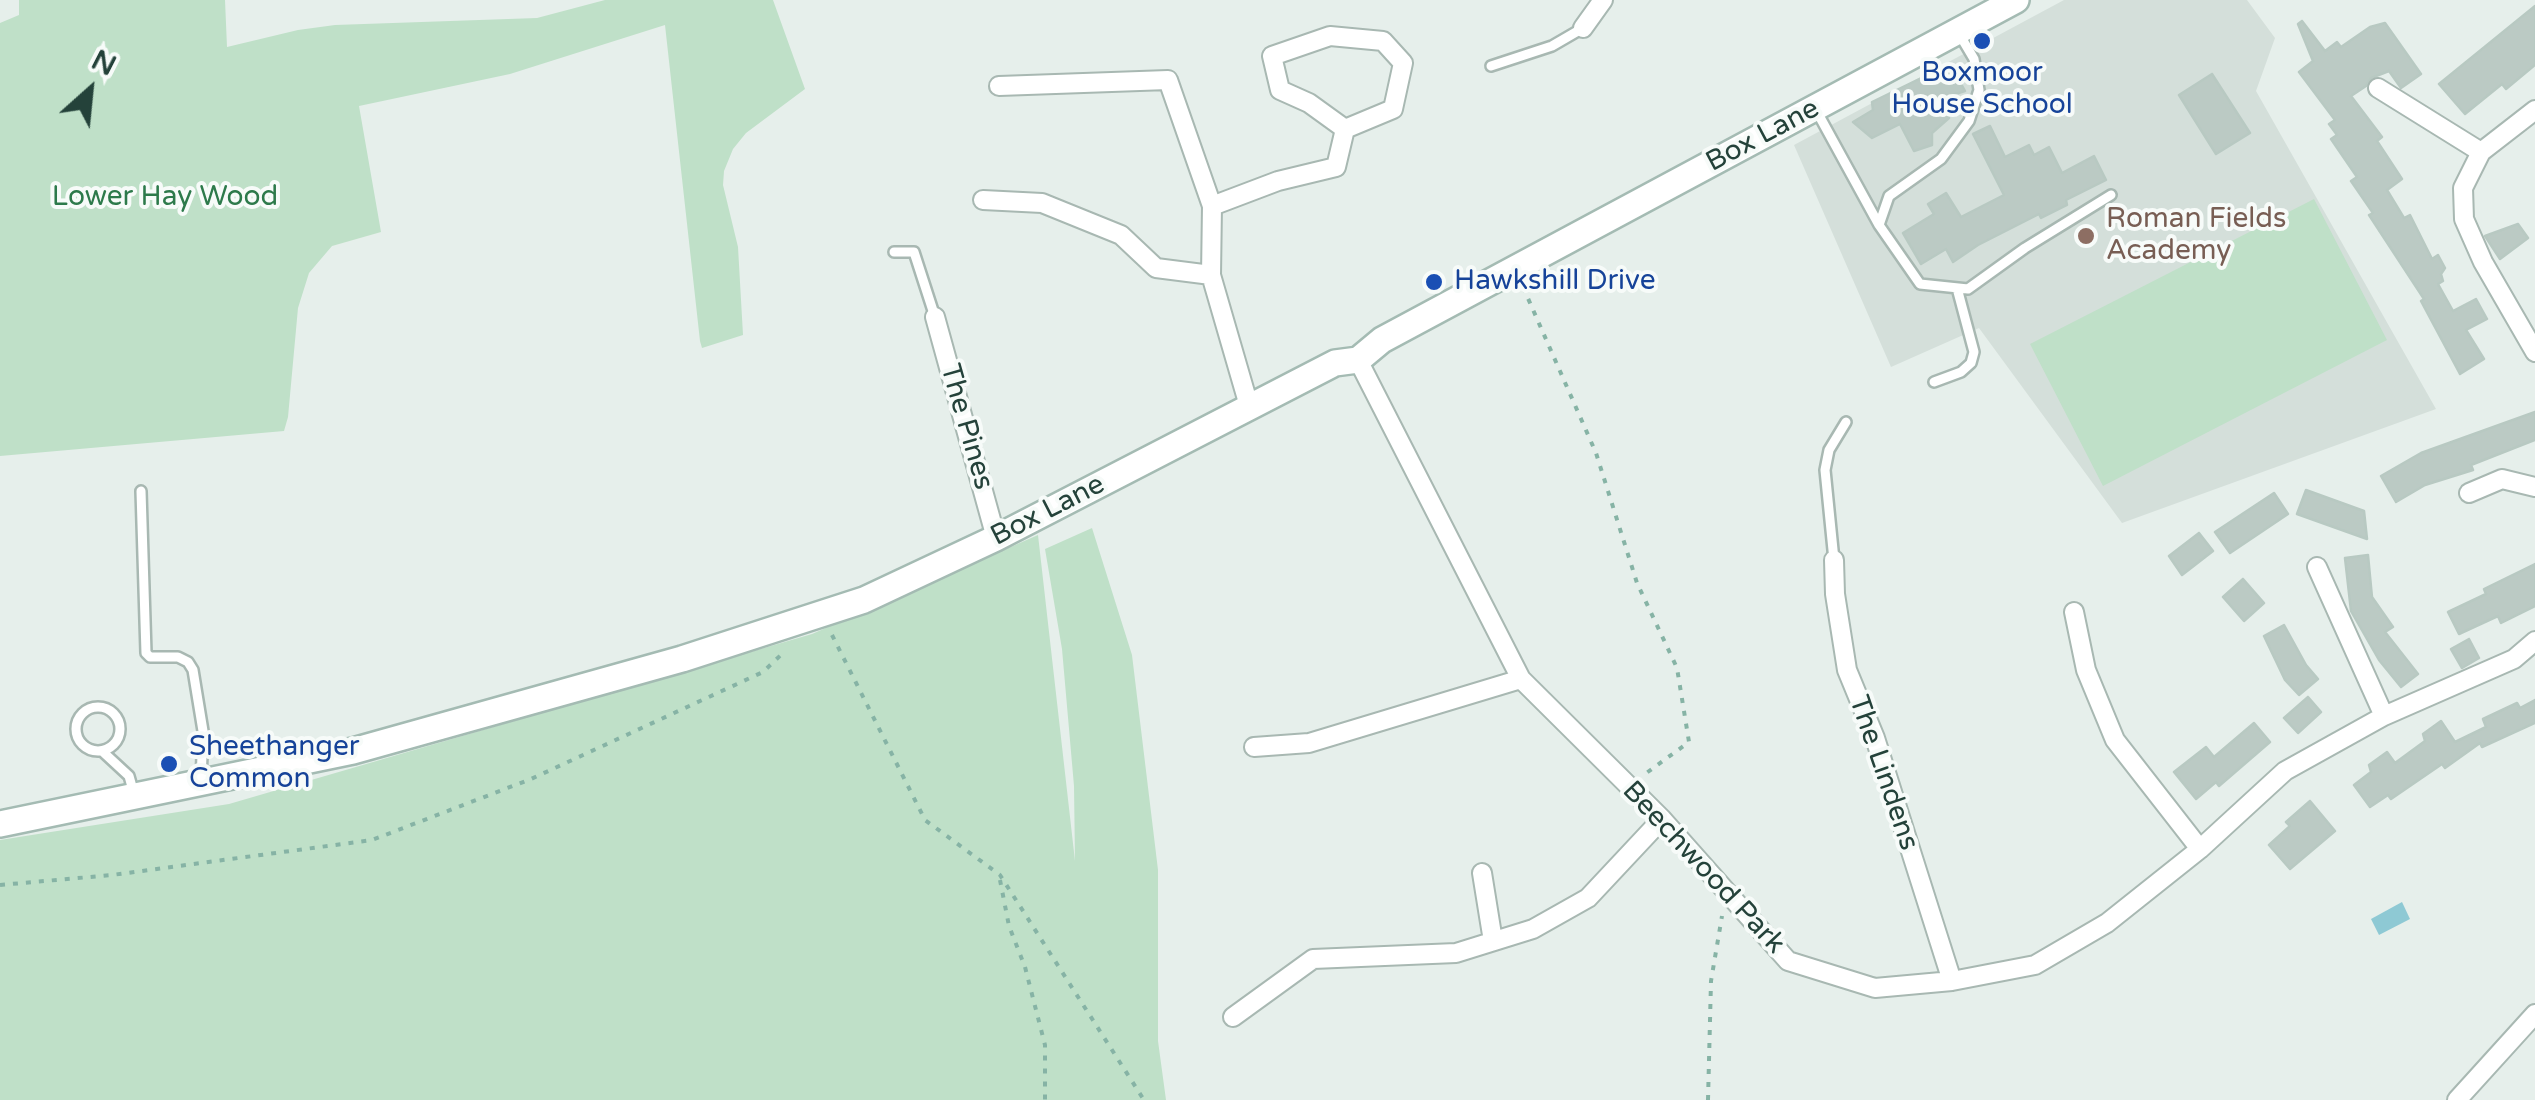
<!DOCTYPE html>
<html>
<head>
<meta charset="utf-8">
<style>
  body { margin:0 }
  #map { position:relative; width:2535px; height:1100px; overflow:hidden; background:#e6efeb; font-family:"Varela Round",sans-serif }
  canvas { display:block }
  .north { position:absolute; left:40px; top:40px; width:100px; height:100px; -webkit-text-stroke:8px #f7fbf9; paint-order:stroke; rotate:27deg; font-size:28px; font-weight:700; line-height:40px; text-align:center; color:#24423a }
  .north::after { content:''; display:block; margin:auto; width:35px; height:45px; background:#24423a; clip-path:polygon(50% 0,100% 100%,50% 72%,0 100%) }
</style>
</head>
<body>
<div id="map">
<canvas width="2535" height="1100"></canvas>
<div class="north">N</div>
</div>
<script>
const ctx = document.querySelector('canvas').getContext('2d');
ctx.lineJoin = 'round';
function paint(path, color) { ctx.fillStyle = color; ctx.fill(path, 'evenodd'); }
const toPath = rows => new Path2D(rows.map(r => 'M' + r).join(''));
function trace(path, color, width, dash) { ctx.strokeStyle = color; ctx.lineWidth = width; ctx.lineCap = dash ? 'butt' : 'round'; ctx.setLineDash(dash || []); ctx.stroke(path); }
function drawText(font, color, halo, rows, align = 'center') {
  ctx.font = font + ' "Varela Round",sans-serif'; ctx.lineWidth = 8; ctx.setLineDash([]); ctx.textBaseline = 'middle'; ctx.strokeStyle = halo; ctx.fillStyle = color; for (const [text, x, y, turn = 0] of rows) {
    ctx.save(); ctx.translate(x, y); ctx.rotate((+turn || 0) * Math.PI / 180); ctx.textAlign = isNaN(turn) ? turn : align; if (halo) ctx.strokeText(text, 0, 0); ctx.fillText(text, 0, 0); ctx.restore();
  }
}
const built = toPath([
  [2064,0,2247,0,2275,38,2256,91,2436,409,2122,523,1979,328,1891,367,1794,145]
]);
const green = toPath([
  [19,0,225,0,227,47,298,30,335,25,537,18,605,0,773,0,805,89,746,133,733,149,724,171,723,185,738,247,743,335,702,348,700,341,665,25,510,74,359,106,381,232,332,246,309,273,298,308,288,417,284,431,0,456,0,23,19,15],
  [2314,199,2387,340,2103,486,2030,344],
  [1092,528,1132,655,1158,870,1158,1041,1166,1100,0,1100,0,840,229,804,812,634,1038,535,1075,861,1074,786,1062,649,1045,549]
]);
const water = toPath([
  [2402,902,2410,919,2379,935,2371,919]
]);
const building = toPath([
  [2535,6,2535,65,2506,89,2502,84,2465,114,2439,84,2535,6],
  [2302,21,2325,51,2337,42,2341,47,2370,27,2385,23,2421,74,2401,88,2389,71,2371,78,2366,86,2351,96,2382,137,2377,141,2402,179,2387,190,2404,218,2410,215,2432,259,2438,255,2445,268,2441,274,2443,281,2438,284,2453,311,2476,299,2487,319,2466,330,2484,359,2460,374,2421,301,2424,299,2369,215,2373,213,2351,181,2357,177,2331,139,2337,135,2329,124,2335,120,2299,72,2313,61,2298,24,2302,21],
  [1950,64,1965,91,1939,99,1949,118,1932,133,1932,145,1914,151,1900,124,1872,138,1853,122,1873,110,1872,102,1950,64],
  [2212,74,2250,133,2216,154,2179,95,2212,74],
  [1990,126,2005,157,2029,145,2034,155,2049,147,2062,173,2094,156,2106,180,2066,200,2067,205,2041,218,2039,214,1978,245,1953,262,1946,249,1921,264,1903,233,1934,214,1928,204,1946,193,1961,217,2004,195,1973,134,1990,126],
  [2518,224,2528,238,2500,259,2485,236,2518,224],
  [2535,412,2535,440,2471,465,2473,470,2425,485,2396,502,2381,476,2421,453,2535,412],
  [2306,490,2364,511,2367,539,2297,514,2306,490],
  [2274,493,2288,514,2230,553,2215,532,2274,493],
  [2199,533,2213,551,2182,575,2169,556,2199,533],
  [2368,555,2372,597,2393,627,2385,632,2418,674,2401,687,2379,660,2351,611,2345,558,2368,555],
  [2535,564,2535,606,2501,623,2498,616,2459,634,2448,612,2486,594,2484,589,2535,564],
  [2243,579,2264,603,2244,621,2223,597,2243,579],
  [2284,625,2306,665,2318,679,2299,695,2285,680,2264,636,2284,625],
  [2469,639,2479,658,2462,668,2451,649,2469,639],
  [2308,697,2321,712,2298,733,2284,718,2308,697],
  [2535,700,2535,723,2482,747,2480,743,2445,768,2442,764,2391,799,2388,795,2370,807,2354,785,2371,772,2369,765,2387,752,2395,763,2425,741,2423,734,2441,721,2455,742,2486,727,2483,719,2517,703,2520,708,2535,700],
  [2254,723,2270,742,2219,786,2216,782,2196,799,2174,772,2206,747,2214,757,2254,723],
  [2310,801,2335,831,2290,869,2269,845,2290,826,2286,822,2310,801]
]);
const path = toPath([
  [1523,287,1596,453,1637,583,1677,668,1689,742,1645,774],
  [832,635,925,820,1000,875,1144,1100],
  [1000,880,1009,926,1025,967,1045,1045,1045,1100],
  [0,885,112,875,372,840,531,779,763,672,784,652],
  [1708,1100,1711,981,1722,916]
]);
const lane = toPath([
  [1491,66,1552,46,1583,28],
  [1816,110,1879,225,1920,284,1968,289,2025,248,2111,195],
  [1879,225,1889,196,1941,159,1969,121,1979,90,1974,59,1958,32],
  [894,252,914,252,935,317],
  [1934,382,1961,372,1971,363,1974,352,1957,288],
  [141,491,146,653,150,657,178,657,188,662,193,670,203,731,201,780],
  [1834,560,1825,470,1829,450,1846,422],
  '76 729a22 22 0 1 1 44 0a22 22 0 1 1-44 0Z',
  [102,751,129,776,134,794]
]);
const street = toPath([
  [1583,28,1603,0],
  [999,86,1168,80,1212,206,1211,275,1249,406],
  [2378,88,2481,152],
  [2535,110,2481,152,2463,188,2464,219,2483,262,2535,352],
  [983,200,1042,203,1121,235,1156,268,1211,275],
  [1212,206,1278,181,1336,167,1345,129,1393,109,1403,63,1383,41,1330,36,1272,56,1280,90,1309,103,1345,129],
  [935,317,996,538],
  [1358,360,1521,679,1662,819,1788,961,1875,988,1952,981,2035,965,2107,923,2200,849,2285,771,2384,716,2514,659,2535,641],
  [2469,493,2502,479,2535,487],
  [1834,560,1835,594,1847,670,1875,738,1952,981],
  [2317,567,2384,716],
  [2074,612,2086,670,2115,740,2200,849],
  [1254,747,1309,743,1521,679],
  [1482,873,1493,941],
  [1233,1017,1313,959,1456,953,1533,929,1588,898,1662,819],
  [2457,1100,2535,1014]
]);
const secondary = toPath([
  [0,824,353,751,682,659,864,600,996,538,1335,363,1358,360,1382,340,2016,0]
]);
const markers = [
  [1982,41,10,"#1a4fb4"],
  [2086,236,10,"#8d6e63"],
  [1434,282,10,"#1a4fb4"],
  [169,764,10,"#1a4fb4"]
];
const transitNames = [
  ["Boxmoor",1982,74,"center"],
  ["House School",1982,106,"center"],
  ["Hawkshill Drive",1454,282],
  ["Sheethanger",189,748],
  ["Common",189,780]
];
const streetNames = [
  ["Box Lane",1763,136,-28],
  ["The Pines",966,427,74],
  ["Box Lane",1048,511,-27],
  ["The Lindens",1883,773,71],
  ["Beechwood Park",1703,868,47]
];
const parkNames = [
  ["Lower Hay Wood",165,198]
];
const educationNames = [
  ["Roman Fields",2106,220],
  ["Academy",2106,252]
];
paint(built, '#d4dfda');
paint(green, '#bfe0c8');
paint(water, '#8ec9d4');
paint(building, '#bbcac4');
trace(building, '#b8c9c2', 2.5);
trace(lane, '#a8b8b2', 14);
trace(street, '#a8b8b2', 22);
trace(secondary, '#a4bbb3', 30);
trace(path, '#86b3a5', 4, [5, 8]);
trace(lane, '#fff', 9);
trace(street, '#fff', 18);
trace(secondary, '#fff', 25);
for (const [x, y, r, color] of markers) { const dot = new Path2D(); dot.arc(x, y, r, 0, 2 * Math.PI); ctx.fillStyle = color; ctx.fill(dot); trace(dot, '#f7fbf9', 4); }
drawText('28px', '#164399', '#f7fbf9', transitNames, 'left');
drawText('28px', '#24423a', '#f7fbf9', streetNames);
drawText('28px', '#2d7a4b', '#f7fbf9', parkNames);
drawText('28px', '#785e54', '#f7fbf9', educationNames, 'left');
</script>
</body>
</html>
